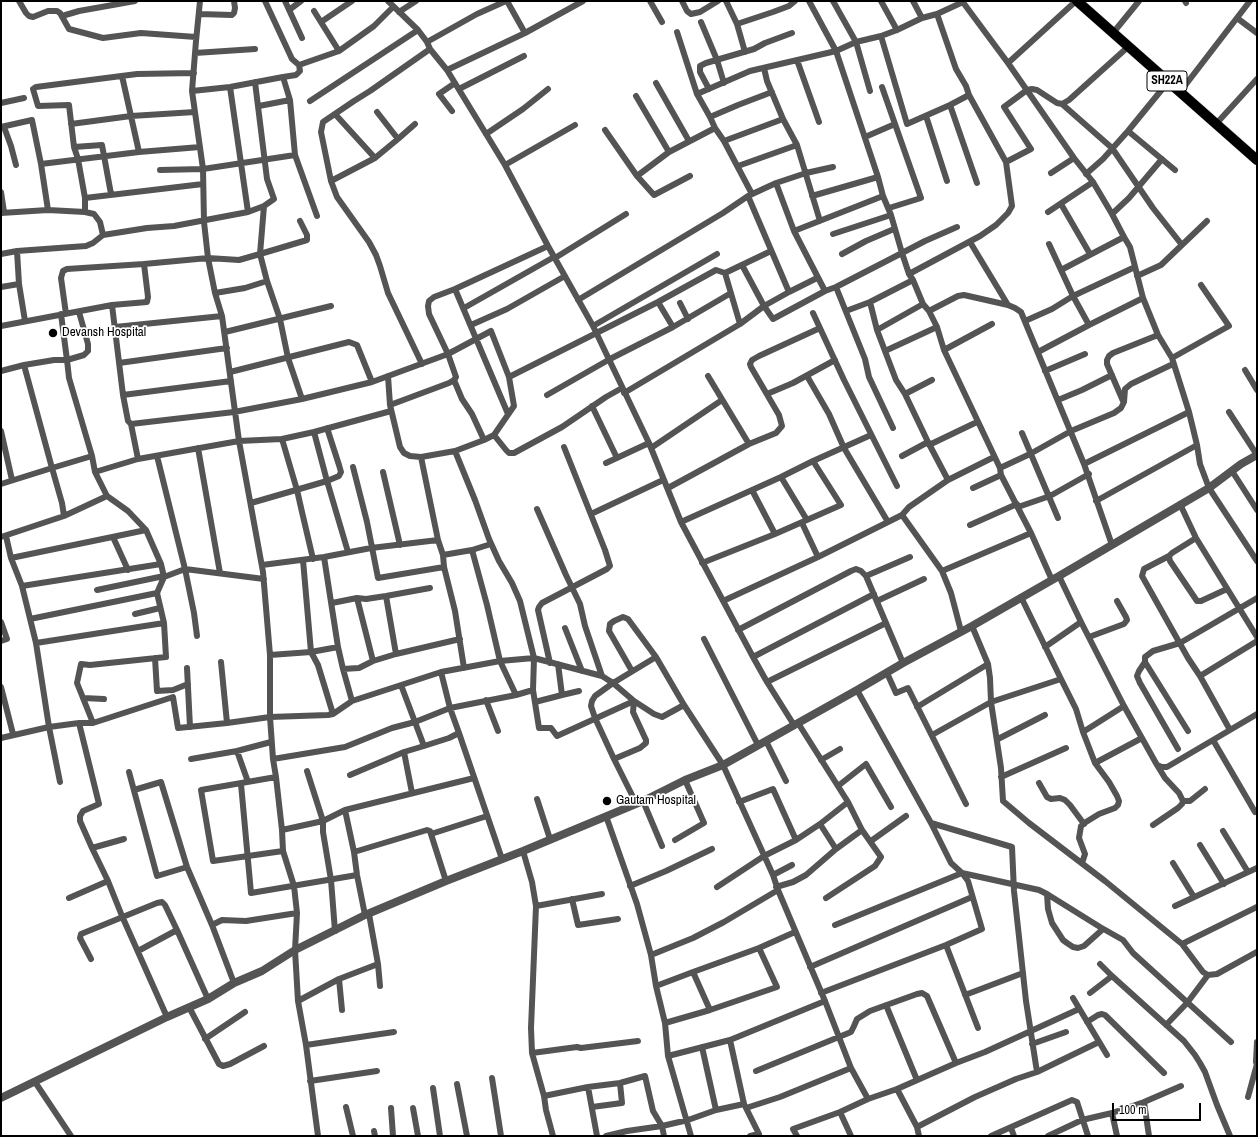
<!DOCTYPE html>
<html>
<head>
<meta charset="utf-8">
<style>
  body { margin:0 }
  #map { position:relative; width:1258px; height:1137px; overflow:hidden; background:#fff; font-family:"Archivo Narrow",sans-serif }
  canvas { display:block }
  .frame { position:absolute; inset:0; border:2px solid #000; pointer-events:none }
  .scale { position:absolute; left:1112px; top:1103px; width:89px; height:18px; box-sizing:border-box; border:2px solid #000; border-top:0; padding-left:5px; font-size:12px; line-height:14px; white-space:nowrap; color:#000; -webkit-text-stroke:3px #fff; paint-order:stroke }
</style>
</head>
<body>
<div id="map">
<canvas width="1258" height="1137"></canvas>
<div class="frame"></div>
<div class="scale">100 m</div>
</div>
<script>
const ctx = document.querySelector('canvas').getContext('2d');
ctx.lineJoin = 'round';
const toPath = rows => new Path2D(rows.map(r => 'M' + r).join(''));
function trace(path, color, width, dash) { ctx.strokeStyle = color; ctx.lineWidth = width; ctx.lineCap = dash ? 'butt' : 'round'; ctx.setLineDash(dash || []); ctx.stroke(path); }
function drawText(font, color, halo, rows, align = 'center') {
  ctx.font = font + ' "Archivo Narrow",sans-serif'; ctx.lineWidth = 3.5; ctx.setLineDash([]); ctx.textBaseline = 'middle'; ctx.strokeStyle = halo; ctx.fillStyle = color; for (const [text, x, y, turn = 0] of rows) {
    ctx.save(); ctx.translate(x, y); ctx.rotate((+turn || 0) * Math.PI / 180); ctx.textAlign = isNaN(turn) ? turn : align; if (halo) ctx.strokeText(text, 0, 0); ctx.fillText(text, 0, 0); ctx.restore();
  }
}
const minor = toPath([
  [19,1,26,13,29,16,33,17,48,11,57,11,60,13,69,29,103,38,141,33,196,37],
  [200,1,196,41,192,91,203,169,204,222,208,258,215,293,222,316,239,441,263,572,270,655,270,717,273,759,276,777,282,830,283,851,294,886,297,913,295,950,298,1001,306,1045,318,1136],
  [265,1,292,59,299,65,300,71,296,75,283,77],
  [285,1,302,38],
  [388,1,418,30,427,42,430,49,447,70,505,165,548,246,593,326,649,443,681,522,753,657,767,682,794,725],
  [507,1,525,33],
  [650,1,662,22],
  [682,1,687,11,691,14,700,12,718,1],
  [726,1,737,24,745,52],
  [809,1,836,51,856,42,881,36,897,30,922,18,937,14,956,69,966,86,969,95,1006,162,1012,206,1008,213,996,225,980,236,909,274],
  [833,1,856,42,870,91],
  [881,1,897,30],
  [913,1,922,18],
  [962,1,1008,63,1074,158,1093,182,1112,214,1124,237,1130,247,1143,298,1158,335,1172,358,1189,412,1197,445,1200,464,1209,488,1257,561],
  [1185,1,1186,3],
  [289,10,301,1],
  [314,11,339,51],
  [399,12,416,1],
  [199,14,232,15,234,13,235,8,234,1],
  [937,14,963,2],
  [62,16,79,11,135,1],
  [1237,18,1257,33],
  [321,22,352,1],
  [701,22,717,60,724,83],
  [737,24,773,12,789,6,795,1],
  [677,32,697,94],
  [1113,33,1139,1],
  [881,36,907,124,950,105,969,95],
  [427,42,477,14,506,1],
  [195,53,255,49],
  [797,60,819,122],
  [1008,63,1076,1],
  [299,65,339,51,374,26,393,7],
  [764,68,767,81,783,119,797,145,820,221],
  [447,70,525,33,583,1],
  [122,76,139,152,200,147],
  [656,83,689,141],
  [882,87,921,198,889,208],
  [459,89,524,56],
  [709,89,700,72,700,66,706,63,754,49,765,43,792,33],
  [192,91,230,87,283,77,290,100,295,155,317,216],
  [1180,92,1250,1],
  [636,96,669,152],
  [310,101,418,30],
  [1,103,24,98],
  [1062,104,1112,148,1153,208,1182,245],
  [950,105,977,183],
  [259,106,290,100],
  [452,111,439,94,455,83],
  [335,114,375,158],
  [926,116,947,181],
  [710,117,738,105,772,92],
  [71,124,131,116,195,112],
  [1216,124,1257,79],
  [1,127,32,120,41,164,48,210,85,212,94,214,100,222,103,235],
  [4,127,11,146,16,165],
  [715,128,724,141,752,194],
  [605,130,637,176,654,195,690,176],
  [1128,131,1175,170],
  [486,134,523,109,548,89],
  [865,137,895,124],
  [398,139,415,124],
  [724,141,783,119],
  [74,147,102,145,111,194],
  [1006,162,1031,149,1004,107,1027,90,1032,89,1037,90,1057,103,1062,104,1069,100,1129,46],
  [41,164,139,152],
  [505,165,575,125],
  [738,166,797,145],
  [160,170,203,169,295,155],
  [1051,173,1074,158],
  [1086,174,1103,159,1128,131,1168,82],
  [637,176,669,152,715,128,710,117,697,94,750,71,836,51,878,177,883,196,891,215,902,253,925,241,957,227],
  [331,181,375,158,398,139,377,112],
  [776,183,794,231,825,291,836,287,902,253,909,274,913,280,923,304,929,311,937,327,944,350,1000,468,1001,475,1031,533,1052,580],
  [1,192,4,212],
  [748,196,789,292],
  [812,196,878,177],
  [85,198,203,184],
  [1061,204,1090,254],
  [264,206,260,254,307,240,307,235,300,221],
  [85,212,85,198,78,159,74,147,69,105,38,106,33,89,36,87,137,74,194,73],
  [248,212,264,206,274,199,267,179,255,82],
  [1048,212,1093,182],
  [1,213,48,210],
  [1112,214,1129,198,1162,159],
  [794,231,883,196],
  [833,234,891,215],
  [970,242,1008,305],
  [1049,244,1073,296,1089,325,1143,298],
  [17,251,19,284,25,321],
  [1,254,17,251,86,246,93,243,103,235,147,228,174,226,248,212,230,87],
  [842,254,866,241,894,229],
  [555,258,626,214],
  [742,265,764,306,773,319,825,291],
  [1061,270,1124,237],
  [725,273,771,251],
  [1137,276,1161,265,1207,221],
  [1,287,19,284],
  [836,287,865,359,869,377,893,428],
  [455,289,508,414],
  [215,293,245,288,267,281],
  [578,300,723,213,748,196,776,183,806,173,833,167],
  [658,302,673,327,731,293],
  [870,302,877,330,896,380,905,394,928,442,948,480,994,457],
  [680,303,688,319],
  [112,305,123,395,128,421,131,424,234,412,302,399,372,382,448,354,491,331,509,377,514,406,494,435,484,440,455,451,421,457],
  [464,308,554,257],
  [846,311,870,302,913,280],
  [929,311,958,296,964,295,1008,305,1015,308,1021,312,1084,464,1112,545],
  [813,313,844,380,897,486],
  [61,314,67,360,84,355,88,351,88,344,79,312],
  [66,314,61,278,63,271,67,269,144,264,208,258,239,260,260,254,267,281,280,319,288,358,302,399],
  [1025,321,1052,309,1073,296,1135,267],
  [471,325,507,309,565,276],
  [1,326,112,305,147,302,148,297,144,264],
  [593,326,717,254],
  [115,327,222,316],
  [877,330,923,304],
  [225,332,331,306],
  [944,350,992,324],
  [885,351,937,327],
  [1038,352,1089,325],
  [1172,358,1229,326,1201,285],
  [119,363,227,348],
  [422,364,388,293,380,266,376,255,369,242,337,197,331,181,321,132,323,122,354,101,370,91,430,49],
  [1245,370,1257,390],
  [1,371,24,365,54,360,67,360,69,378,92,456,95,472,107,496],
  [1045,371,1085,354],
  [230,372,349,342,357,345,372,382],
  [388,376,390,405,400,447,404,453,410,456,421,457,438,540,443,555,444,567,455,611,464,668],
  [708,376,749,444,776,433,782,426,779,415,751,367,750,364,752,360,759,356,820,328],
  [807,376,829,414,844,448,888,522],
  [509,377,658,302,716,270,725,273,740,324,764,306,789,292,817,278],
  [454,380,462,399,472,414,484,440],
  [624,393,740,324],
  [767,394,793,383,835,360],
  [905,394,932,380],
  [123,395,231,381],
  [547,395,610,359,673,327],
  [1058,400,1082,390,1112,375],
  [1123,401,1107,364,1107,360,1109,356,1113,353,1158,335],
  [390,405,449,383,454,380,456,377,448,354,429,314,428,306,429,301,434,297,455,289,548,246],
  [592,406,617,458],
  [1229,412,1257,455],
  [131,424,138,459],
  [1,431,12,480],
  [314,432,391,411],
  [1022,433,1058,518],
  [494,435,506,450,509,453,514,453,562,427,606,397,622,388],
  [929,445,977,422],
  [198,448,220,573],
  [651,448,722,400],
  [455,451,475,500,489,539,499,561,512,583,520,601,534,658,533,690,539,728,551,728,557,736,634,701,654,714,662,717,684,705],
  [157,456,185,569,194,613,197,636],
  [902,456,928,442],
  [606,463,649,443],
  [1084,464,1189,412],
  [353,467,367,522,378,578,444,567],
  [1000,468,1030,454,1071,431,1114,413,1121,408,1124,402,1125,389,1131,384,1173,364],
  [1232,471,1257,510],
  [95,472,138,459,239,441,282,439],
  [383,472,400,545],
  [781,477,807,520],
  [1,484,52,468,24,365],
  [668,488,749,444],
  [973,488,1001,475],
  [752,490,775,534],
  [1096,501,1197,445],
  [251,503,327,481,339,476,341,472,339,465,327,428],
  [1180,504,1196,538,1257,637],
  [1018,507,1050,496,1089,474],
  [537,509,566,575,580,604,585,626,602,676],
  [591,514,663,480],
  [902,515,909,507,948,480],
  [64,516,62,503,52,468,92,456],
  [681,522,781,477,813,461,871,435],
  [802,523,818,557],
  [970,525,1017,504],
  [6,536,11,558,22,586,36,643,49,727,60,782],
  [1,537,64,516,107,496,128,511,146,530,161,564,164,577,185,569,264,579],
  [113,537,128,570],
  [1196,538,1172,553,1169,556,1170,561,1197,601,1201,601,1227,589],
  [443,555,472,550,491,544],
  [1169,556,1144,569,1142,576,1188,658,1200,676,1230,730],
  [324,557,338,647,343,669,352,701],
  [11,558,146,530],
  [313,559,302,512,297,490,282,439,314,432,327,481,348,552],
  [702,563,775,534,841,505,813,461],
  [262,565,324,557,371,548,438,540],
  [942,571,1031,533],
  [866,576,910,557],
  [1059,576,1081,622,1124,706,1157,765,1162,767,1167,767,1213,740,1255,812],
  [22,586,161,564],
  [97,590,164,576],
  [1021,597,1061,679,1076,709,1083,732,1095,763,1109,782,1117,796,1119,801,1118,805,1115,808,1099,814,1086,822,1081,826,1079,838,1085,854,1082,863],
  [357,598,366,599,386,596,430,588],
  [723,601,818,557,902,515,942,571,951,593,961,631],
  [877,601,924,579],
  [332,603,357,598,373,661,396,654,386,596],
  [135,614,160,608],
  [30,619,157,593],
  [1,622,7,639,1,641],
  [972,626,988,664,990,678,991,702,1001,768,1003,801,1029,823,1105,881,1182,944,1203,972,1208,975,1217,974,1257,952],
  [565,628,582,671],
  [738,630,851,571,856,569,861,571,866,576,903,663],
  [1089,637,1124,624,1127,620,1126,617,1117,601],
  [704,639,758,745],
  [36,643,164,623],
  [1045,647,1081,622],
  [396,654,460,639],
  [270,655,311,652,303,560],
  [753,657,874,594],
  [155,658,157,691,173,690,188,684],
  [221,662,227,723],
  [1145,662,1188,731],
  [550,663,538,610,539,607,542,603,607,569,610,566,605,550,564,447],
  [558,664,562,695,579,691],
  [187,668,190,727],
  [343,669,359,668,373,661],
  [632,671,609,631,610,624,614,621,623,617,628,619,656,657],
  [441,672,450,708,459,733],
  [887,673,896,693,908,688,966,804],
  [1200,676,1257,641],
  [767,682,886,623],
  [401,685,424,746,449,738,459,733,502,859],
  [1,687,13,734],
  [516,695,533,690],
  [83,698,104,699],
  [486,700,498,731],
  [535,702,562,695],
  [917,707,988,664],
  [333,714,318,665,311,652,338,647],
  [93,723,77,683,81,664,90,665,166,657,164,623,157,593,164,577],
  [798,723,848,802,862,830,881,857,875,866,826,898],
  [1083,732,1124,706],
  [932,735,991,702,1061,679],
  [1,738,49,727,79,723],
  [998,739,1045,715],
  [1213,740,1257,714],
  [766,741,786,781],
  [1178,749,1140,683,1137,676,1139,671,1145,662,1145,657,1153,651,1180,643,1257,598],
  [237,751,248,782],
  [404,752,412,793],
  [191,759,237,751,271,742],
  [273,759,345,747,392,728,415,722,450,708,516,695,500,661,534,658,602,676,613,683,634,701,633,712,646,740,646,743,640,748,614,759,636,803],
  [614,759,595,718,591,706,592,701,595,696,613,683,656,657,684,705,723,765,773,875,778,890,825,1001,851,1068,868,1099],
  [821,760,840,749],
  [1095,763,1142,738],
  [307,771,323,821,323,832,331,880,335,931],
  [129,772,157,876,187,867],
  [350,775,404,752,424,746],
  [276,777,201,790,213,861,283,851],
  [1001,777,1066,748],
  [1039,783,1047,797,1051,799,1060,798,1065,800,1070,805,1084,824],
  [241,784,251,893,357,875],
  [838,786,866,764,891,807],
  [134,790,161,782,187,867,212,925,234,983],
  [537,799,550,839],
  [643,801,662,846],
  [1183,801,1190,801,1205,789],
  [739,802,773,789,796,840,820,824],
  [606,816,637,904,651,955,656,986,665,1023,668,1056],
  [931,823,1012,847,1014,891,1026,1001,1037,1072],
  [1153,825,1178,808,1182,804,1183,801,1179,793,1165,778,1157,765],
  [282,830,323,821,345,810],
  [1223,831,1248,872],
  [431,834,487,816],
  [675,840,704,823,685,780],
  [871,841,906,816],
  [1200,845,1224,884],
  [92,848,124,839],
  [836,849,820,824,848,802],
  [523,851,532,882,536,906,531,1028,532,1053,544,1096,546,1110,553,1136],
  [354,852,427,830,430,831,446,881],
  [1173,863,1194,897],
  [773,875,792,865],
  [630,886,666,871,712,849],
  [717,887,764,856,796,840],
  [776,887,793,882,806,875,836,849,862,830],
  [1047,894,1048,909,1052,923,1063,940,1067,943,1073,947,1078,948,1084,946,1103,929],
  [69,898,108,881],
  [572,899,578,925,618,919],
  [536,906,602,894],
  [1175,906,1257,868],
  [369,914,378,964,380,986],
  [365,915,357,875,354,852,345,810,474,778],
  [212,925,222,920,246,921,297,913],
  [835,925,962,873,1039,890,1047,894,1100,927,1123,940,1133,953,1231,1042],
  [1182,944,1257,907],
  [946,945,978,1028],
  [138,951,177,930],
  [651,955,693,938,724,922,778,890],
  [91,959,80,938,81,934,157,903,162,902,165,905,177,930,208,999],
  [1100,964,1112,976,1184,1041,1195,1055,1200,1063,1205,1072,1217,1105,1230,1136],
  [810,967,972,897],
  [339,979,342,1010],
  [656,986,693,972],
  [821,993,946,945,982,929,968,881,962,873,951,863,931,823,857,690],
  [1090,993,1112,976],
  [965,995,1023,973],
  [1073,998,1107,1055],
  [298,1001,339,979,378,964],
  [886,1005,917,1080],
  [189,1007,219,1064,223,1066,230,1064,264,1046],
  [710,1010,693,972,759,948,795,932],
  [167,1017,122,916,108,881,92,848,80,821,80,816,83,811,99,804,79,723,93,723,173,697,178,728,227,723,270,717,328,715,333,714,352,701,441,672,500,661,487,605,472,550],
  [1087,1022,1098,1015,1102,1014,1105,1015,1164,1073],
  [665,1023,710,1010,777,987,759,948],
  [1166,1025,1187,1003,1208,975],
  [205,1039,245,1012],
  [730,1040,744,1104,759,1134,750,1136],
  [1257,1042,1256,1062,1257,1065],
  [1032,1044,1066,1032],
  [306,1045,394,1032],
  [702,1047,716,1110],
  [532,1053,577,1047,581,1048,638,1041],
  [756,1071,851,1032,854,1026,857,1019,870,1011,917,994,922,993,927,996,956,1063],
  [492,1078,501,1136],
  [310,1081,377,1071],
  [35,1082,71,1136],
  [457,1084,467,1136],
  [588,1087,597,1136],
  [433,1088,440,1136],
  [897,1089,956,1063,985,1052,1079,1009],
  [544,1096,588,1087,620,1083,645,1076,653,1111,662,1126,688,1120,716,1110,744,1104],
  [1248,1097,1257,1064],
  [1144,1102,1149,1136],
  [346,1107,353,1136],
  [592,1107,622,1103,620,1083],
  [391,1108,393,1136],
  [413,1108,418,1136],
  [746,1108,780,1097,851,1068],
  [840,1112,851,1136],
  [1112,1113,1117,1136],
  [917,1127,975,1097,1016,1079,1037,1072,1099,1042],
  [1011,1128,1014,1136],
  [374,1131,375,1136],
  [606,1136,627,1131,662,1126,664,1136],
  [691,1136,668,1056,730,1040,825,1001],
  [797,1136,793,1129,840,1112,868,1099,897,1089,917,1127,919,1136],
  [991,1136,1072,1100,1077,1102,1088,1136],
  [1048,1136,1082,1120,1112,1113,1144,1102,1181,1086]
]);
const tertiary = toPath([
  [1,1098,167,1017,208,999,234,983,262,971,295,950,365,915,446,881,523,851,643,801,685,780,723,765,857,690,903,663,972,626,1059,576,1209,488,1241,464,1257,455]
]);
const primary = toPath([
  [1077,1,1257,160]
]);
const markers = [
  [53,333,5,"#000"],
  [607,801,5,"#000"]
];
const shields = [
  [1167,81,40]
];
const shieldNames = [
  ["SH22A",1167,81]
];
const poiNames = [
  ["Devansh Hospital",62,333],
  ["Gautam Hospital",616,801]
];
trace(primary, '#dbdbdb', 11);
trace(minor, '#545454', 6);
trace(tertiary, '#545454', 8);
trace(primary, '#000', 10);
for (const [x, y, r, color] of markers) { const dot = new Path2D(); dot.arc(x, y, r, 0, 2 * Math.PI); ctx.fillStyle = color; ctx.fill(dot); trace(dot, '#fff', 1.5); }
for (const [x, y, w] of shields) { const box = new Path2D(); box.roundRect(x - w / 2, y - 10, w, 20, 3); ctx.fillStyle = '#fff'; ctx.fill(box); trace(box, '#000', 1); }
drawText('bold 12px', '#000', null, shieldNames);
drawText('13px', '#000', '#fff', poiNames, 'left');
</script>
</body>
</html>
